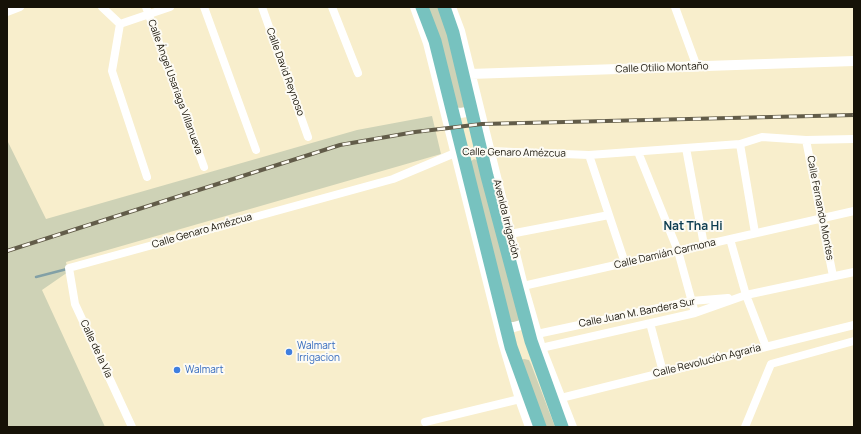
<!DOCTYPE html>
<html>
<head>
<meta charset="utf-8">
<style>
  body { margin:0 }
  #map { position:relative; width:861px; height:434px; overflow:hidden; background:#f8eecc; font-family:Manrope,sans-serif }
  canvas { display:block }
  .frame { position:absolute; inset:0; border:8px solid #161207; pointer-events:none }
</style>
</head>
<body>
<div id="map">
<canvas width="861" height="434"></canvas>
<div class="frame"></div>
</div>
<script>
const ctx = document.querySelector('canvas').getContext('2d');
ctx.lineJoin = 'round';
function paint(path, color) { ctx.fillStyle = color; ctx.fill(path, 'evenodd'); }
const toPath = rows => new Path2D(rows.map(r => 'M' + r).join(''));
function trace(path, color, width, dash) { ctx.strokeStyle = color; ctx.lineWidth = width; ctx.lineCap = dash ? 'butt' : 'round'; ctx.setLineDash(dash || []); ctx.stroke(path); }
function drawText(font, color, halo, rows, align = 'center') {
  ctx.font = font + ' Manrope,sans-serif'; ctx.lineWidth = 4; ctx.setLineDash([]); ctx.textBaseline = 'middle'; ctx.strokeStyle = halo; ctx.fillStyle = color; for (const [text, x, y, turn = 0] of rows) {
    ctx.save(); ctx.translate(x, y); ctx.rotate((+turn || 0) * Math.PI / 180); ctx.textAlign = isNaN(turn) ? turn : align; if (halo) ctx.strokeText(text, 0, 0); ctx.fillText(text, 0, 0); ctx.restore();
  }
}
const green = toPath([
  [424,7,442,7,470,108,457,117],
  [432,116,441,154,66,262,68,272,42,290,105,427,7,427,7,140,46,219,357,130],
  [474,159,481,162,523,323,512,329,467,164],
  [524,359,529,360,531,364,555,427,542,427,521,360]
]);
const stream = toPath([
  [36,277,67,269]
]);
const minor = toPath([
  [102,7,120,24,112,71,147,177],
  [146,7,204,167],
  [204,7,256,150],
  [262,7,308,137],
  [332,7,358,73],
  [675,7,697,67],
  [7,12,20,7],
  [120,24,170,7],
  [806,140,833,276],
  [740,144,755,233],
  [686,148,704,245],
  [638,152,678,251,695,313],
  [589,155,625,263],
  [510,234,609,215],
  [730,239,746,295,766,347],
  [523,286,854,211],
  [650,323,663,372],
  [537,334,691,301,728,298],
  [541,348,695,313,746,295,854,272],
  [561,398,854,325],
  [425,422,520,399],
  [132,427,75,304,69,268,393,179,455,153,489,151,589,155,740,144,762,137,806,140,854,139],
  [745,427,771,364,854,341]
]);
const tertiary = toPath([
  [415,7,428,43,503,342,520,399,530,427],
  [451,7,460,31,523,286,541,348,572,427],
  [470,74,854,61],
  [448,108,453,112,460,113,467,112,473,107,475,103],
  [501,323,508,327,514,327,521,325,529,317]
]);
const primary = toPath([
  [422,7,435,41,511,347,540,427],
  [444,7,453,33,487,176,531,341,562,427]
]);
const rail = toPath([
  [7,251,340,145,415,132,482,124,854,115]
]);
const markers = [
  [289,352,4,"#3f7fe0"],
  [177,370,4,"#3f7fe0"]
];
const streetNames = [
  ["Calle Otilio Montaño",662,68,-2],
  ["Calle David Reynoso",285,72,70],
  ["Calle Ángel Usariaga Villanueva",175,87,70],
  ["Calle Genaro Amézcua",514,153,1],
  ["Calle Fernando Montes",820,208,79],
  ["Avenida Irrigación",506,219,76],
  ["Calle Genaro Amézcua",202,231,-16],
  ["Calle Damián Carmona",665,254,-13],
  ["Calle Juan M. Bandera Sur",637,313,-11],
  ["Calle de la Vía",96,349,65],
  ["Calle Revolución Agraria",707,361,-14]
];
const shopNames = [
  ["Walmart",297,346],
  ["Irrigacion",297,358],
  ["Walmart",185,370]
];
const quarterNames = [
  ["Nat Tha Hi",693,227]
];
paint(green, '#ced2b6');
trace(stream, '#82a0a6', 2.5);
trace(minor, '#fff', 8);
trace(tertiary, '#fff', 10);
trace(primary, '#77c2bf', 13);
trace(rail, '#625c49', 4);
trace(rail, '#fdfbf4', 2.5, [8]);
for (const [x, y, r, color] of markers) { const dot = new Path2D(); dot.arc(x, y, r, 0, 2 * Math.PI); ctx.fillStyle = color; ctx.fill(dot); trace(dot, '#fdfbf4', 1.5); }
drawText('10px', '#161207', '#fdfbf4', streetNames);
drawText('10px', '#366cbe', '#fdfbf4', shopNames, 'left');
drawText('bold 12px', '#0d3d50', '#fdfbf4', quarterNames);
</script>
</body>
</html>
